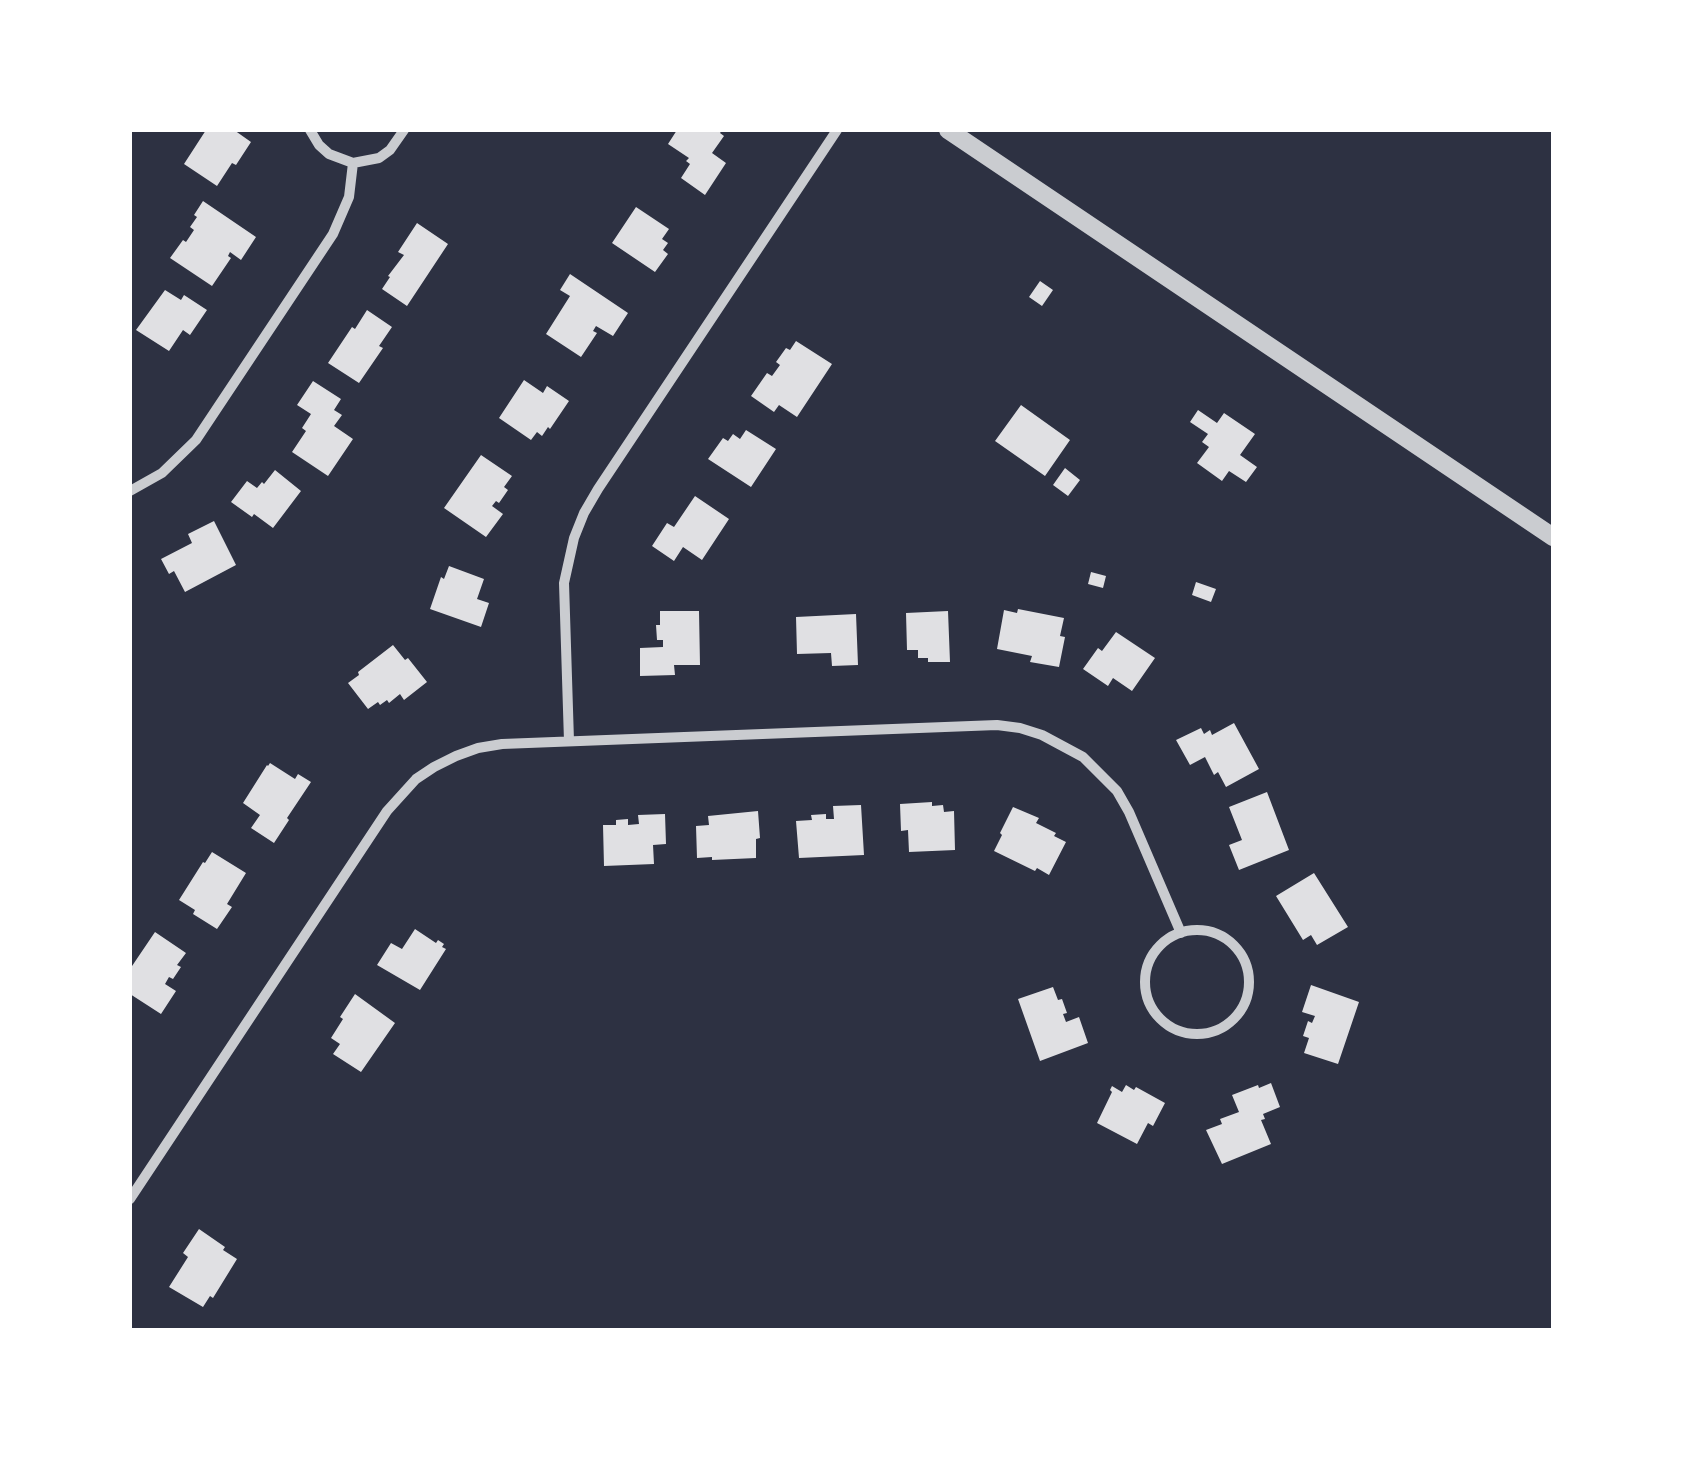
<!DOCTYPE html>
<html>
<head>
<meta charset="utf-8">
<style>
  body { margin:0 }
  #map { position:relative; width:1683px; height:1460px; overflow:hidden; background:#2d3142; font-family:"Exo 2",sans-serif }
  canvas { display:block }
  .frame { position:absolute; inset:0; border:132px solid #fff; pointer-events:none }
</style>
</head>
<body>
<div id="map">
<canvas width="1683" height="1460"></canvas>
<div class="frame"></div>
</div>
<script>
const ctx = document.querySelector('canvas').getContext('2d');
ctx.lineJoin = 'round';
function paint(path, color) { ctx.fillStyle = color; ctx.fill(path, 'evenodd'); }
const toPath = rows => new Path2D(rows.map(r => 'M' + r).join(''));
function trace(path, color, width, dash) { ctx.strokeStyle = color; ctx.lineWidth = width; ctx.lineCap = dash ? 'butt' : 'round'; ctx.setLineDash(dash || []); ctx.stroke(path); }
const building = toPath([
  [206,130,234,130,251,142,236,165,232,163,217,186,184,164],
  [677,130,722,130,720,133,724,136,712,153,726,163,705,195,681,178,690,164,686,161,689,158,668,144],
  [203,201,256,237,241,260,230,252,228,256,231,258,212,286,170,258,183,240,186,242,194,230,190,227,197,217,194,215],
  [636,207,669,229,662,239,668,243,663,250,668,254,655,272,612,243],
  [417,223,448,244,407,306,382,289,390,277,388,276,404,255,398,252],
  [570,274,628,313,613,336,596,326,593,331,597,333,581,357,546,334,570,296,560,290],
  [1040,281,1053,290,1042,306,1029,297],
  [165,290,181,300,184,295,207,310,190,335,183,330,169,351,136,330],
  [367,310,392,327,379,346,383,348,359,383,328,363,352,327,355,329],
  [796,341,832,364,797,417,779,405,774,412,751,396,767,373,772,376,780,365,776,362,786,348,790,350],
  [524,380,543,393,547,386,569,401,550,429,548,427,542,436,537,432,531,440,499,418],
  [313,381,341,399,334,410,342,415,334,426,353,439,328,476,292,452,306,431,302,428,311,414,297,405],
  [1021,405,1070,440,1045,476,995,441],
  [1198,410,1217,423,1224,413,1255,434,1240,455,1257,467,1246,482,1229,471,1222,481,1197,463,1209,447,1202,442,1208,434,1190,422],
  [746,430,776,449,751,487,708,459,723,438,728,441,733,434,740,439],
  [481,455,512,476,504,487,508,490,499,503,496,501,492,506,503,514,486,537,444,508],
  [1065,468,1080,480,1068,496,1053,485],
  [275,470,301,491,273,528,254,514,252,517,231,502,247,481,257,488,262,482,264,484],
  [695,496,729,519,702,560,683,547,674,561,652,546,667,523,674,527],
  [214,521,236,565,185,592,174,571,169,574,161,559,192,543,188,534],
  [449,566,484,579,477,599,489,603,481,627,430,609,441,577,444,579],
  [1091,572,1106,576,1103,588,1088,584],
  [1196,582,1216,589,1211,602,1192,595],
  [1018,609,1064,618,1060,636,1065,637,1059,667,1030,662,1032,656,997,649,1004,610,1017,613],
  [660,611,699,611,700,665,674,665,675,675,640,676,640,648,663,647,663,640,657,640,656,625,660,625],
  [948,611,950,662,928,662,928,658,918,658,918,650,907,650,906,613],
  [856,614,858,665,832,666,831,653,797,654,796,617],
  [1116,632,1155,658,1132,691,1113,678,1108,686,1083,669,1098,648,1102,651],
  [393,645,405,660,408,658,427,682,404,700,400,694,389,703,387,700,380,705,378,702,368,709,348,683,359,675,358,672],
  [1234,723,1259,769,1226,787,1218,772,1214,775,1205,757,1190,765,1176,740,1201,728,1204,734,1210,730,1212,735],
  [270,763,295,779,298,774,311,782,287,818,289,820,274,843,251,828,260,815,243,803,267,765,268,766],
  [1267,792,1289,850,1239,870,1229,845,1242,840,1229,807],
  [932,802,932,806,943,805,944,812,954,811,955,850,909,852,908,830,901,831,900,804],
  [861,805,864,855,799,858,796,821,812,820,811,815,826,814,826,819,834,819,833,806],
  [1013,807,1039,818,1036,823,1056,833,1054,836,1066,842,1049,875,1037,868,1035,871,994,851,1002,835,1000,833],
  [758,811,760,838,756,839,756,858,712,860,712,857,697,858,696,826,709,825,708,816],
  [665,814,666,844,653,845,654,864,604,866,603,825,616,825,616,820,628,819,628,825,639,824,638,815],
  [212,852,246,873,227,904,232,907,217,929,193,914,195,910,179,900,203,862,205,863],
  [1314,873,1348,927,1317,945,1311,935,1303,940,1276,896],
  [415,929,436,943,438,940,444,944,442,947,446,949,420,990,377,965,391,943,402,949],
  [155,932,186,953,177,965,181,967,173,979,169,977,165,984,176,991,161,1014,130,994,130,969],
  [1311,985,1359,1002,1338,1064,1304,1053,1309,1038,1303,1036,1308,1021,1312,1023,1315,1016,1302,1012],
  [1053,987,1058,1000,1062,999,1067,1013,1063,1014,1066,1022,1079,1017,1088,1043,1040,1061,1018,999],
  [355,994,395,1023,361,1072,333,1054,340,1044,331,1038,343,1019,340,1017],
  [1271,1083,1280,1107,1263,1114,1265,1119,1261,1120,1271,1144,1222,1164,1206,1130,1222,1124,1220,1119,1239,1112,1232,1095,1258,1085,1259,1088],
  [1126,1085,1134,1090,1136,1087,1165,1103,1153,1126,1148,1123,1137,1144,1097,1123,1112,1092,1110,1090,1112,1086,1122,1092],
  [199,1229,225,1247,223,1250,237,1259,213,1298,210,1296,203,1307,169,1287,188,1257,183,1253]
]);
const minor = toPath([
  [310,130,319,145,329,154,353,163,379,158,390,150,404,130],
  [130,491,162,473,196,440,333,234,349,197,353,163],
  [569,741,564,583,574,538,584,513,598,489,837,130],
  '1145 982a52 52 0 1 1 104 0a52 52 0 1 1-104 0Z',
  [130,1199,387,811,416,779,434,767,456,756,478,748,502,744,997,725,1020,728,1042,735,1083,757,1117,791,1129,812,1181,933]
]);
const tertiary = toPath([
  [948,130,1553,537]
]);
paint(building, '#e0e0e3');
trace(minor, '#caccd0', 10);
trace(tertiary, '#caccd0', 18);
</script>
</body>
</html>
